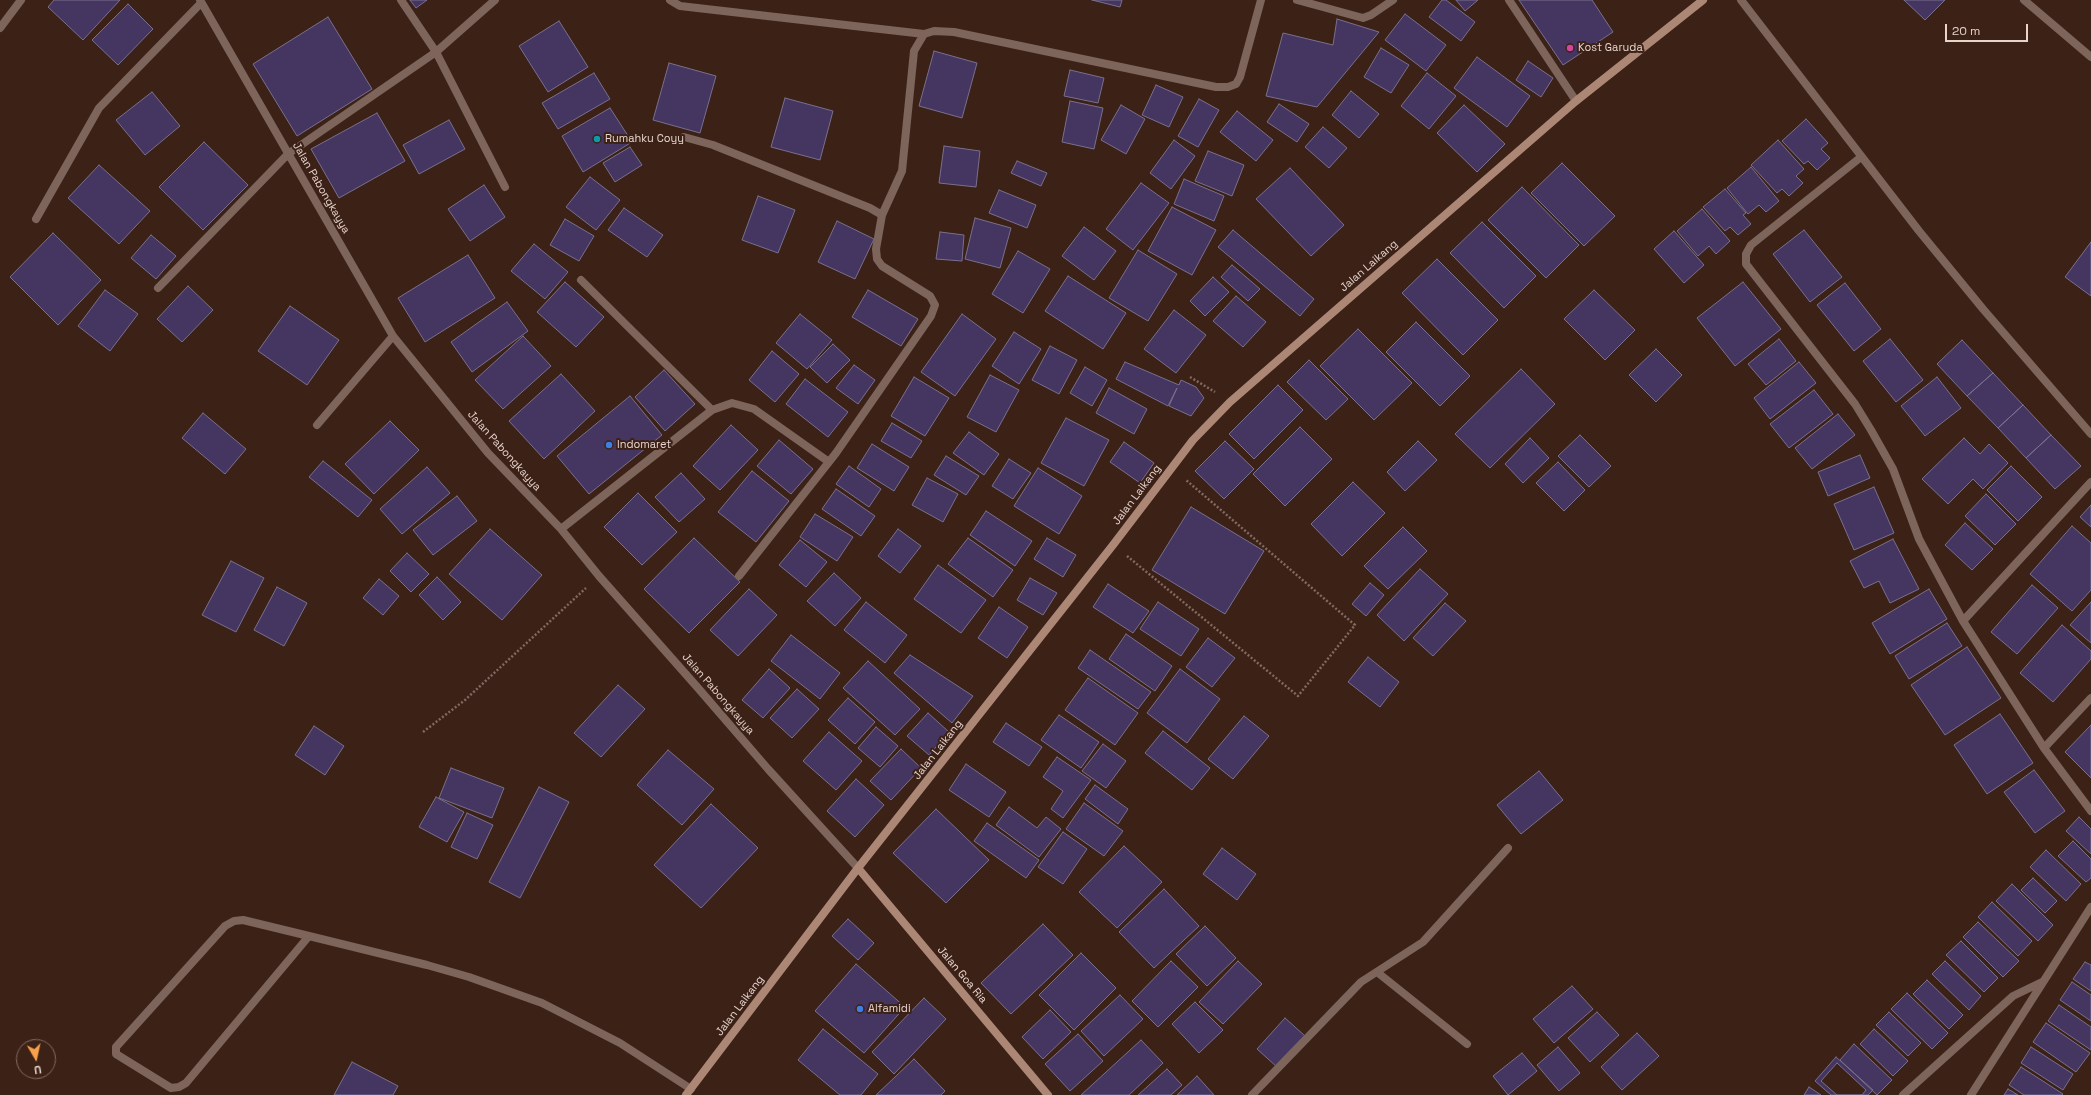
<!DOCTYPE html>
<html>
<head>
<meta charset="utf-8">
<style>
  body { margin:0 }
  #map { position:relative; width:2091px; height:1095px; overflow:hidden; background:#3c2117; font-family:"Space Grotesk",sans-serif }
  canvas { display:block }
  .north { position:absolute; left:16px; top:1039px; width:40px; height:40px; box-sizing:border-box; background:#3c2117; border:1px solid #806960; border-radius:50%; rotate:171deg; font-size:11px; font-weight:700; line-height:16px; text-align:center; color:#e6d4cd }
  .north::after { content:''; display:block; margin:auto; width:14px; height:18px; background:#f9a04c; clip-path:polygon(50% 0,100% 100%,50% 72%,0 100%) }
  .scale { position:absolute; left:1945px; top:24px; width:83px; height:18px; box-sizing:border-box; border:2px solid #e6d4cd; border-top:0; padding-left:5px; font-size:12px; line-height:14px; white-space:nowrap; color:#e6d4cd; -webkit-text-stroke:3px #3c2117; paint-order:stroke }
</style>
</head>
<body>
<div id="map">
<canvas width="2091" height="1095"></canvas>
<div class="north">U</div>
<div class="scale">20 m</div>
</div>
<script>
const ctx = document.querySelector('canvas').getContext('2d');
ctx.lineJoin = 'round';
function paint(path, color) { ctx.fillStyle = color; ctx.fill(path, 'evenodd'); }
const toPath = rows => new Path2D(rows.map(r => 'M' + r).join(''));
function trace(path, color, width, dash) { ctx.strokeStyle = color; ctx.lineWidth = width; ctx.lineCap = dash ? 'butt' : 'round'; ctx.setLineDash(dash || []); ctx.stroke(path); }
function drawText(font, color, halo, rows, align = 'center') {
  ctx.font = font + ' "Space Grotesk",sans-serif'; ctx.lineWidth = 4; ctx.setLineDash([]); ctx.textBaseline = 'middle'; ctx.strokeStyle = halo; ctx.fillStyle = color; for (const [text, x, y, turn = 0] of rows) {
    ctx.save(); ctx.translate(x, y); ctx.rotate((+turn || 0) * Math.PI / 180); ctx.textAlign = isNaN(turn) ? turn : align; if (halo) ctx.strokeText(text, 0, 0); ctx.fillText(text, 0, 0); ctx.restore();
  }
}
const building = toPath([
  [54,0,120,0,83,40,48,7,54,0],
  [410,0,427,0,416,8,410,0],
  [1092,0,1122,0,1120,7,1092,0],
  [1442,0,1446,0,1475,22,1461,41,1429,17,1442,0],
  [1456,0,1478,0,1465,11,1456,0],
  [1519,0,1592,0,1613,32,1563,65,1519,0],
  [1904,0,1945,0,1925,20,1904,0],
  [128,4,153,29,118,65,92,40,128,4],
  [1405,14,1446,45,1426,71,1385,40,1405,14],
  [328,17,372,89,297,136,253,64,328,17],
  [1337,19,1379,32,1317,107,1266,96,1283,33,1333,45,1337,19],
  [559,21,588,67,548,92,519,46,559,21],
  [1381,48,1409,65,1391,93,1364,77,1381,48],
  [934,51,977,63,962,118,919,106,934,51],
  [1477,57,1530,96,1507,127,1454,88,1477,57],
  [1528,61,1553,78,1541,97,1516,80,1528,61],
  [669,63,716,76,700,133,653,120,669,63],
  [1070,70,1104,78,1098,103,1064,96,1070,70],
  [594,73,610,99,558,129,542,103,594,73],
  [1427,73,1456,96,1429,129,1401,106,1427,73],
  [1156,85,1183,97,1169,127,1142,115,1156,85],
  [1351,91,1379,114,1359,138,1332,115,1351,91],
  [152,92,180,126,145,155,116,120,152,92],
  [785,98,833,111,820,160,771,147,785,98],
  [1199,99,1219,110,1198,147,1178,136,1199,99],
  [1070,101,1103,108,1094,149,1062,142,1070,101],
  [1279,104,1309,124,1297,142,1267,122,1279,104],
  [1121,105,1145,119,1126,154,1101,140,1121,105],
  [1464,105,1505,144,1477,172,1437,133,1464,105],
  [610,108,632,142,583,172,562,136,610,108],
  [1237,111,1273,140,1256,161,1220,132,1237,111],
  [377,113,405,161,339,198,311,149,377,113],
  [1806,119,1828,143,1821,149,1830,158,1817,170,1808,161,1804,164,1782,141,1806,119],
  [449,120,465,149,419,174,403,145,449,120],
  [1323,127,1347,148,1329,168,1305,147,1323,127],
  [1174,140,1195,156,1171,189,1150,173,1174,140],
  [1778,140,1804,169,1796,176,1803,183,1789,196,1782,189,1777,193,1751,165,1778,140],
  [204,142,248,185,203,230,159,187,204,142],
  [944,146,980,151,976,187,939,183,944,146],
  [630,147,642,165,615,182,603,163,630,147],
  [1208,151,1244,165,1232,196,1195,181,1208,151],
  [1017,161,1047,173,1041,186,1011,173,1017,161],
  [1562,163,1615,216,1584,246,1531,193,1562,163],
  [99,165,150,211,119,244,68,198,99,165],
  [1751,167,1779,201,1766,212,1759,205,1748,214,1727,188,1751,167],
  [1290,168,1344,225,1311,256,1256,199,1290,168],
  [590,177,620,200,596,230,566,207,590,177],
  [1184,179,1224,196,1214,221,1174,204,1184,179],
  [1141,183,1169,203,1133,250,1106,229,1141,183],
  [484,185,505,217,470,241,448,209,484,185],
  [1522,187,1579,245,1546,278,1488,220,1522,187],
  [1725,189,1746,213,1743,215,1751,224,1738,235,1730,227,1725,231,1703,207,1725,189],
  [999,190,1036,205,1027,228,989,213,999,190],
  [758,196,795,210,778,253,742,240,758,196],
  [1172,207,1216,230,1192,275,1148,251,1172,207],
  [624,208,663,235,647,257,608,230,624,208],
  [1702,209,1730,241,1716,254,1709,246,1698,256,1677,231,1702,209],
  [975,218,1011,228,1000,268,965,259,975,218],
  [565,219,594,236,579,261,550,245,565,219],
  [837,221,874,239,855,279,818,262,837,221],
  [1482,222,1536,276,1504,308,1450,253,1482,222],
  [1084,227,1116,251,1094,280,1062,256,1084,227],
  [1233,230,1314,299,1300,316,1218,247,1233,230],
  [1804,230,1842,277,1810,302,1773,254,1804,230],
  [1674,231,1704,265,1684,283,1654,249,1674,231],
  [940,232,964,235,962,261,936,259,940,232],
  [53,233,101,280,58,325,10,277,53,233],
  [151,235,176,256,156,279,131,258,151,235],
  [2091,242,2091,296,2065,277,2091,242],
  [534,244,568,272,545,299,511,271,534,244],
  [1138,250,1177,274,1148,321,1109,298,1138,250],
  [1018,251,1050,269,1023,313,992,294,1018,251],
  [468,255,495,298,425,342,398,298,468,255],
  [1437,259,1498,320,1463,355,1402,293,1437,259],
  [1232,265,1260,289,1248,301,1221,277,1232,265],
  [1068,276,1126,313,1103,349,1045,311,1068,276],
  [1213,277,1229,292,1205,316,1190,301,1213,277],
  [565,282,604,317,576,347,537,312,565,282],
  [1743,282,1781,329,1735,366,1697,318,1743,282],
  [1845,283,1881,329,1854,351,1817,305,1845,283],
  [188,286,213,310,182,342,157,319,188,286],
  [105,290,138,314,110,351,78,326,105,290],
  [868,290,918,319,901,346,852,317,868,290],
  [1594,290,1635,330,1605,360,1564,319,1594,290],
  [1236,296,1266,322,1243,347,1213,321,1236,296],
  [507,302,528,331,472,372,451,342,507,302],
  [290,306,339,340,307,385,258,351,290,306],
  [1174,310,1206,335,1176,373,1144,349,1174,310],
  [800,314,832,340,807,369,776,343,800,314],
  [962,314,996,339,955,396,921,372,962,314],
  [1416,322,1470,376,1440,406,1386,352,1416,322],
  [1358,329,1412,383,1374,420,1320,366,1358,329],
  [1014,332,1041,349,1019,384,992,366,1014,332],
  [523,336,551,366,503,409,475,380,523,336],
  [1779,339,1796,361,1766,385,1748,364,1779,339],
  [1890,339,1923,380,1896,402,1863,361,1890,339],
  [1962,340,1993,373,1967,396,1937,364,1962,340],
  [833,344,850,360,827,383,810,367,833,344],
  [1050,346,1077,360,1059,394,1032,380,1050,346],
  [1656,349,1682,375,1656,402,1629,375,1656,349],
  [772,351,799,374,775,402,749,380,772,351],
  [1309,360,1348,399,1326,420,1287,382,1309,360],
  [1125,362,1179,385,1181,380,1196,387,1204,398,1191,416,1169,406,1177,388,1168,406,1116,379,1125,362],
  [1799,362,1816,383,1770,419,1754,398,1799,362],
  [854,365,875,380,858,404,836,388,854,365],
  [1085,367,1107,380,1092,406,1070,393,1085,367],
  [1521,369,1555,404,1490,468,1455,434,1521,369],
  [664,370,695,404,665,431,635,397,664,370],
  [1993,373,2023,405,1998,428,1967,396,1993,373],
  [561,374,595,411,544,459,509,421,561,374],
  [990,375,1019,390,996,432,967,417,990,375],
  [914,377,949,398,925,436,891,416,914,377],
  [1937,377,1961,408,1925,436,1901,406,1937,377],
  [805,379,848,412,828,437,786,404,805,379],
  [1278,385,1303,410,1254,459,1229,434,1278,385],
  [1109,388,1147,409,1134,434,1096,413,1109,388],
  [1814,390,1833,414,1789,448,1770,424,1814,390],
  [630,396,662,435,589,494,557,456,630,396],
  [2023,405,2051,435,2026,458,1998,428,2023,405],
  [203,413,246,449,225,474,182,438,203,413],
  [1838,414,1855,435,1812,469,1795,448,1838,414],
  [1066,418,1109,440,1084,486,1041,463,1066,418],
  [390,421,419,450,374,494,345,464,390,421],
  [892,423,922,441,911,458,881,441,892,423],
  [731,425,758,450,720,490,693,466,731,425],
  [1300,427,1332,459,1285,506,1253,474,1300,427],
  [969,432,999,454,984,475,953,453,969,432],
  [1580,435,1611,466,1589,487,1558,456,1580,435],
  [2051,435,2081,466,2055,489,2026,458,2051,435],
  [1530,438,1549,458,1523,483,1505,464,1530,438],
  [1964,438,1980,454,1989,444,2008,463,1983,489,1973,479,1948,504,1922,479,1964,438],
  [779,440,813,469,791,494,757,466,779,440],
  [1225,441,1254,469,1224,499,1195,471,1225,441],
  [1418,441,1437,460,1405,491,1387,472,1418,441],
  [1124,442,1154,463,1140,483,1110,462,1124,442],
  [872,444,909,467,894,491,857,468,872,444],
  [1860,455,1870,478,1828,496,1818,472,1860,455],
  [946,456,979,476,966,495,934,475,946,456],
  [1009,459,1031,473,1013,499,992,486,1009,459],
  [323,461,372,500,358,517,309,477,323,461],
  [1558,462,1585,490,1564,511,1536,483,1558,462],
  [849,466,881,489,869,507,836,484,849,466],
  [2011,466,2042,497,2018,521,1987,490,2011,466],
  [427,467,450,493,402,534,380,509,427,467],
  [1038,468,1082,496,1059,534,1014,506,1038,468],
  [752,471,789,501,756,542,718,512,752,471],
  [681,473,705,499,679,522,655,497,681,473],
  [927,478,958,494,943,522,912,505,927,478],
  [1353,482,1385,513,1342,556,1311,524,1353,482],
  [1874,487,1894,533,1854,550,1834,504,1874,487],
  [836,489,875,516,861,536,822,509,836,489],
  [638,493,677,532,642,565,604,527,638,493],
  [1986,494,2016,524,1995,545,1965,516,1986,494],
  [457,496,477,521,433,555,413,530,457,496],
  [2091,505,2091,527,2080,517,2091,505],
  [1191,507,1264,551,1225,614,1152,570,1191,507],
  [986,511,1032,541,1015,566,970,535,986,511],
  [815,514,853,537,837,561,800,537,815,514],
  [1965,523,1993,549,1972,570,1945,545,1965,523],
  [2072,526,2091,543,2091,590,2072,611,2030,574,2072,526],
  [1403,527,1427,551,1388,589,1364,566,1403,527],
  [490,529,542,575,502,620,449,574,490,529],
  [898,529,921,546,900,573,878,556,898,529],
  [694,538,740,582,689,633,644,589,694,538],
  [968,538,1013,570,993,597,948,564,968,538],
  [1047,538,1076,555,1063,577,1034,559,1047,538],
  [1893,539,1919,589,1890,603,1879,581,1864,588,1850,561,1893,539],
  [800,540,827,562,806,587,779,565,800,540],
  [407,553,429,574,411,592,390,571,407,553],
  [231,561,264,578,236,632,202,615,231,561],
  [938,565,986,600,961,633,914,599,938,565],
  [1420,569,1448,594,1404,641,1377,615,1420,569],
  [834,573,861,598,835,626,807,601,834,573],
  [437,577,461,602,443,620,419,595,437,577],
  [1030,578,1057,593,1043,615,1017,600,1030,578],
  [379,579,399,596,383,615,363,598,379,579],
  [1370,583,1384,595,1366,616,1352,604,1370,583],
  [1108,584,1149,611,1133,633,1093,607,1108,584],
  [2032,585,2058,608,2017,654,1991,632,2032,585],
  [277,587,307,603,284,646,254,630,277,587],
  [749,589,777,615,738,656,710,630,749,589],
  [1929,589,1947,619,1890,654,1872,623,1929,589],
  [866,602,907,635,885,663,844,630,866,602],
  [1158,602,1199,629,1181,656,1140,629,1158,602],
  [2091,602,2091,643,2070,625,2091,602],
  [1445,603,1466,621,1433,656,1413,638,1445,603],
  [999,607,1028,627,1007,658,978,638,999,607],
  [1947,623,1962,646,1909,679,1895,656,1947,623],
  [2062,625,2091,651,2091,659,2053,702,2020,673,2062,625],
  [1126,634,1172,666,1155,691,1109,659,1126,634],
  [791,635,840,673,820,699,771,661,791,635],
  [1208,638,1235,658,1212,687,1186,667,1208,638],
  [1967,647,2001,698,1945,735,1911,685,1967,647],
  [1090,650,1151,692,1138,709,1078,668,1090,650],
  [910,655,973,696,952,723,894,673,910,655],
  [1368,657,1399,682,1380,707,1348,682,1368,657],
  [868,661,920,709,895,735,843,688,868,661],
  [769,669,790,688,763,718,742,700,769,669],
  [1180,669,1220,699,1187,743,1147,713,1180,669],
  [1088,678,1138,713,1115,745,1065,710,1088,678],
  [618,685,645,709,601,757,574,733,618,685],
  [797,689,819,709,792,738,770,718,797,689],
  [848,698,875,722,855,744,828,720,848,698],
  [928,713,949,732,929,755,907,736,928,713],
  [2000,714,2033,763,1987,794,1954,745,2000,714],
  [1059,715,1099,742,1081,768,1041,740,1059,715],
  [1244,716,1269,736,1233,779,1208,759,1244,716],
  [1006,723,1042,747,1029,766,993,742,1006,723],
  [2091,725,2091,778,2065,752,2091,725],
  [314,726,344,746,325,775,295,755,314,726],
  [876,727,898,746,880,767,858,748,876,727],
  [1163,731,1210,768,1192,790,1145,753,1163,731],
  [829,732,862,761,836,790,803,761,829,732],
  [1103,744,1126,761,1106,788,1082,771,1103,744],
  [901,749,921,768,891,800,870,781,901,749],
  [668,750,714,789,682,825,637,785,668,750],
  [1057,757,1091,780,1063,818,1051,809,1063,791,1043,777,1057,757],
  [966,764,1006,792,989,817,949,790,966,764],
  [451,768,504,788,492,818,439,798,451,768],
  [2034,770,2065,811,2035,833,2004,792,2034,770],
  [1539,771,1563,800,1521,834,1497,805,1539,771],
  [856,779,884,805,855,837,827,811,856,779],
  [1095,785,1128,809,1118,824,1085,799,1095,785],
  [539,787,569,802,520,898,489,882,539,787],
  [436,797,464,812,447,842,419,827,436,797],
  [1084,803,1123,831,1104,856,1066,829,1084,803],
  [711,804,758,848,701,908,654,865,711,804],
  [1009,807,1037,828,1046,817,1061,829,1039,857,996,825,1009,807],
  [936,809,989,860,946,903,893,853,936,809],
  [467,813,493,825,477,859,451,847,467,813],
  [2079,817,2091,829,2091,854,2066,831,2079,817],
  [987,823,1039,860,1026,878,974,841,987,823],
  [1063,832,1087,849,1063,884,1038,867,1063,832],
  [2073,841,2091,859,2091,878,2086,882,2058,856,2073,841],
  [1124,846,1162,882,1117,928,1079,892,1124,846],
  [1222,848,1256,874,1237,900,1203,874,1222,848],
  [2046,850,2081,884,2066,901,2030,867,2046,850],
  [2033,878,2057,901,2045,913,2021,890,2033,878],
  [2012,884,2053,925,2038,941,1996,901,2012,884],
  [1164,889,1199,926,1154,968,1119,932,1164,889],
  [1992,902,2032,941,2018,956,1978,917,1992,902],
  [848,919,874,943,858,960,832,936,848,919],
  [1978,922,2019,961,2003,977,1963,937,1978,922],
  [1043,924,1073,955,1011,1014,981,983,1043,924],
  [1205,926,1236,958,1207,986,1176,954,1205,926],
  [1961,941,1998,978,1984,992,1946,955,1961,941],
  [1081,953,1116,988,1074,1030,1039,995,1081,953],
  [1171,961,1198,987,1158,1027,1132,1001,1171,961],
  [1238,961,1262,984,1223,1024,1199,1002,1238,961],
  [1945,961,1981,996,1969,1010,1932,974,1945,961],
  [2085,962,2091,965,2091,991,2073,979,2085,962],
  [856,964,905,1007,864,1053,815,1011,856,964],
  [1927,980,1963,1015,1949,1029,1913,994,1927,980],
  [2072,982,2091,995,2091,1021,2060,1000,2072,982],
  [1572,986,1593,1009,1554,1043,1533,1019,1572,986],
  [1907,993,1948,1033,1932,1049,1891,1009,1907,993],
  [1120,995,1143,1019,1104,1056,1081,1031,1120,995],
  [924,998,946,1019,894,1074,872,1052,924,998],
  [1195,1002,1223,1030,1199,1053,1172,1024,1195,1002],
  [2059,1005,2091,1027,2091,1050,2048,1021,2059,1005],
  [1050,1010,1071,1032,1043,1059,1022,1037,1050,1010],
  [1597,1012,1619,1035,1590,1062,1568,1038,1597,1012],
  [1889,1012,1921,1043,1908,1056,1876,1025,1889,1012],
  [1285,1018,1305,1036,1277,1067,1257,1049,1285,1018],
  [2046,1023,2090,1053,2076,1072,2033,1042,2046,1023],
  [823,1029,878,1074,861,1095,840,1095,798,1060,823,1029],
  [1874,1029,1908,1061,1893,1076,1860,1044,1874,1029],
  [1637,1033,1659,1056,1622,1090,1601,1067,1637,1033],
  [1078,1034,1103,1061,1070,1091,1045,1064,1078,1034],
  [1141,1040,1163,1063,1129,1095,1081,1095,1141,1040],
  [1854,1044,1892,1080,1877,1095,1840,1060,1854,1044],
  [1558,1047,1580,1073,1559,1091,1537,1065,1558,1047],
  [2031,1047,2073,1074,2063,1090,2021,1063,2031,1047],
  [1522,1053,1537,1071,1508,1095,1493,1076,1522,1053],
  [1836,1057,1873,1090,1868,1095,1831,1095,1815,1081,1836,1057],
  [914,1059,945,1091,941,1095,876,1095,914,1059],
  [352,1062,398,1086,393,1095,334,1095,352,1062],
  [1837,1063,1866,1090,1862,1095,1837,1095,1821,1081,1837,1063],
  [2021,1067,2063,1094,2062,1095,2024,1095,2009,1085,2021,1067],
  [1167,1069,1182,1085,1171,1095,1138,1095,1167,1069],
  [1197,1076,1214,1095,1177,1095,1197,1076],
  [1809,1087,1821,1095,1804,1095,1809,1087],
  [2008,1089,2018,1095,2004,1095,2008,1089]
]);
const path = toPath([
  [1190,377,1215,392],
  [1127,556,1298,696,1355,625,1186,480],
  [423,732,465,700,586,588]
]);
const service = toPath([
  [1377,972,1467,1044],
  [1252,1095,1361,982,1423,942,1508,848]
]);
const minor = toPath([
  [200,0,393,336,488,453,561,529,599,576,698,688,768,769,858,868],
  [401,0,436,52,505,187],
  [670,0,680,6,924,34],
  [1297,0,1363,18,1371,15,1393,0],
  [1509,0,1576,101],
  [1741,0,1919,231,1983,309,2091,434],
  [2024,0,2091,57],
  [0,28,21,0],
  [684,137,713,145,870,208,882,215,876,249,877,259,882,266,930,296,935,305,931,316,836,453,739,576],
  [1861,157,1751,245,1746,254,1746,264,1855,404,1871,430,1893,469,1919,539,1963,621,2044,748,2091,811],
  [882,215,902,171,914,51,924,34,934,31,954,32,1216,87,1228,87,1236,84,1240,77,1261,0],
  [36,219,99,108,201,3],
  [581,280,712,410],
  [158,288,288,154,436,52,495,0],
  [317,425,393,336],
  [561,529,712,410,732,403,754,409,829,462],
  [1963,621,2091,482],
  [2044,748,2091,698],
  [309,936,186,1083,179,1087,171,1088,116,1054,116,1047,225,926,234,921,243,920,309,936,427,965,469,977,542,1003,620,1043,691,1089],
  [1903,1095,2013,996,2042,982],
  [1971,1095,2091,907]
]);
const secondary = toPath([
  [858,868,1048,1095],
  [686,1095,858,868,1113,545,1193,440,1230,402,1576,101,1703,0]
]);
const markers = [
  [1570,48,4,"#d1479c"],
  [597,139,4,"#0f9aa8"],
  [609,445,4,"#3f7fe0"],
  [860,1009,4,"#3f7fe0"]
];
const poiNames = [
  ["Kost Garuda",1578,48],
  ["Rumahku Coyy",605,139],
  ["Indomaret",617,445],
  ["Alfamidi",868,1009]
];
const streetNames = [
  ["Jalan Pabongkayya",321,188,60],
  ["Jalan Laikang",1369,266,-41],
  ["Jalan Pabongkayya",504,451,48],
  ["Jalan Laikang",1137,495,-53],
  ["Jalan Pabongkayya",718,694,49],
  ["Jalan Laikang",938,750,-52],
  ["Jalan Goa Ria",962,975,50],
  ["Jalan Laikang",740,1006,-53]
];
paint(building, '#453561');
trace(building, '#79708d', 1);
trace(path, '#826a62', 2.5, [2, 2]);
trace(service, '#7d655b', 8);
trace(minor, '#7d655b', 8);
trace(secondary, '#ac8776', 8);
for (const [x, y, r, color] of markers) { const dot = new Path2D(); dot.arc(x, y, r, 0, 2 * Math.PI); ctx.fillStyle = color; ctx.fill(dot); trace(dot, '#3c2117', 1.5); }
drawText('11px', '#e6d4cd', '#3c2117', poiNames, 'left');
drawText('11px', '#e6d4cd', '#3c2117', streetNames);
</script>
</body>
</html>
